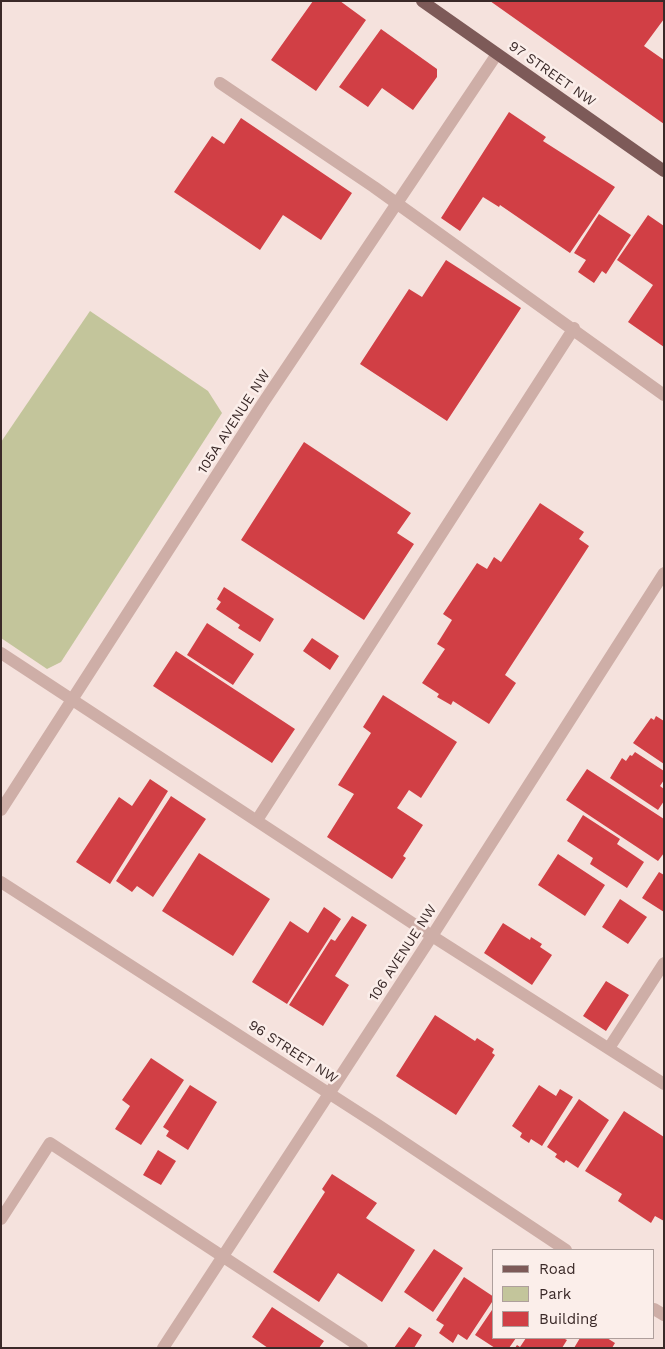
<!DOCTYPE html>
<html>
<head>
<meta charset="utf-8">
<style>
  body { margin:0 }
  #map { position:relative; width:665px; height:1349px; overflow:hidden; background:#f5e2dd; font-family:"Work Sans",sans-serif }
  canvas { display:block }
  .frame { position:absolute; inset:0; border:2px solid #3a2928; pointer-events:none }
  .legend { position:absolute; left:492px; top:1249px; width:162px; height:90px; box-sizing:border-box; background:#fbeeea; border:1px solid #ae9f9c; margin:0; padding:6px 9px; list-style:none; font-size:15px; color:#3a2928 }
  .legend li { display:flex; align-items:center; gap:10px; height:25px }
  .legend b { width:25px; border:1px solid #ae9f9c }
</style>
</head>
<body>
<div id="map">
<canvas width="665" height="1349"></canvas>
<div class="frame"></div>
<ul class="legend">
<li><b style="height:6px;background:#7d5a58"></b>Road</li>
<li><b style="height:14px;background:#c3c59b"></b>Park</li>
<li><b style="height:14px;background:#d13f45"></b>Building</li>
</ul>
</div>
<script>
const ctx = document.querySelector('canvas').getContext('2d');
ctx.lineJoin = 'round';
function paint(path, color) { ctx.fillStyle = color; ctx.fill(path, 'evenodd'); }
const toPath = rows => new Path2D(rows.map(r => 'M' + r).join(''));
function trace(path, color, width, dash) { ctx.strokeStyle = color; ctx.lineWidth = width; ctx.lineCap = dash ? 'butt' : 'round'; ctx.setLineDash(dash || []); ctx.stroke(path); }
function drawText(font, color, halo, rows, align = 'center') {
  ctx.font = font + ' "Work Sans",sans-serif'; ctx.lineWidth = 5; ctx.setLineDash([]); ctx.textBaseline = 'middle'; ctx.strokeStyle = halo; ctx.fillStyle = color; for (const [text, x, y, turn = 0] of rows) {
    ctx.save(); ctx.translate(x, y); ctx.rotate((+turn || 0) * Math.PI / 180); ctx.textAlign = isNaN(turn) ? turn : align; if (halo) ctx.strokeText(text, 0, 0); ctx.fillText(text, 0, 0); ctx.restore();
  }
}
const green = toPath([
  [90,311,208,391,222,413,61,662,47,669,1,638,1,442]
]);
const building = toPath([
  [313,1,340,1,366,20,316,91,271,60],
  [490,1,663,1,664,19,644,46,664,60,664,124],
  [381,29,437,69,437,77,413,110,382,88,368,107,339,87],
  [509,112,546,137,543,141,615,187,570,253,500,205,499,207,483,197,460,231,441,218],
  [241,118,352,193,321,240,283,215,260,250,174,192,212,136,224,144],
  [599,214,631,235,606,274,602,271,594,283,578,272,586,260,574,253],
  [648,215,664,226,664,347,628,322,653,285,617,260],
  [446,260,521,308,447,421,360,364,409,289,422,297],
  [304,442,411,513,397,533,414,544,364,620,241,540],
  [540,503,584,532,579,539,589,546,505,675,516,683,489,724,453,701,451,705,437,697,439,694,422,683,445,649,437,644,452,620,443,614,477,563,487,569,494,557,501,562],
  [224,587,274,619,260,642,238,628,240,625,216,609,221,602,217,599],
  [207,623,254,654,233,685,187,655],
  [312,638,339,656,330,670,303,651],
  [176,651,295,729,272,763,153,686],
  [383,695,457,742,421,798,409,790,397,808,423,825,403,856,406,858,392,879,327,837,354,794,338,785,371,733,363,727],
  [656,716,664,721,664,764,633,743,651,718,654,720],
  [635,752,664,771,664,780,660,786,664,789,664,801,658,810,610,778,622,758,626,761,630,755,632,756],
  [587,769,664,819,664,853,658,861,566,800],
  [150,779,168,791,110,884,76,862,119,797,132,806],
  [171,796,206,819,153,897,137,886,132,892,116,881],
  [583,815,620,839,617,844,644,862,627,888,590,864,593,858,567,841],
  [199,853,270,899,233,956,162,911],
  [558,854,605,885,585,916,538,885],
  [659,872,664,875,664,912,642,898],
  [620,899,647,917,628,944,602,927],
  [324,907,341,919,287,1004,252,982,290,921,308,933],
  [352,916,367,925,335,976,349,985,323,1026,289,1005,331,939,335,941],
  [503,923,530,940,531,937,542,944,540,947,552,955,532,985,484,953],
  [606,981,629,995,606,1031,583,1016],
  [435,1015,475,1041,477,1038,494,1049,492,1053,495,1055,456,1115,396,1076],
  [151,1058,184,1080,141,1145,115,1129,130,1106,122,1100],
  [190,1085,217,1102,188,1150,166,1136,169,1131,163,1127],
  [539,1085,556,1096,560,1089,573,1097,542,1146,531,1139,529,1143,520,1137,522,1133,512,1126],
  [579,1099,609,1120,578,1168,566,1160,564,1163,555,1157,557,1154,547,1147],
  [624,1111,664,1137,664,1221,655,1216,651,1223,618,1201,622,1194,585,1171],
  [158,1150,176,1161,161,1185,143,1175],
  [332,1174,377,1203,366,1218,415,1250,382,1302,338,1273,319,1302,273,1272,325,1192,322,1189],
  [434,1249,463,1268,433,1312,404,1292],
  [464,1277,494,1297,494,1299,467,1340,458,1334,453,1343,439,1333,444,1325,436,1320],
  [272,1307,324,1341,319,1348,268,1348,252,1337],
  [494,1307,494,1338,516,1338,509,1348,495,1348,475,1335],
  [409,1327,422,1335,414,1348,394,1348],
  [526,1338,563,1338,567,1340,562,1348,515,1348,517,1345,520,1347],
  [580,1338,607,1338,615,1343,612,1348,574,1348]
]);
const minor = toPath([
  [220,83,374,187,664,395],
  [1,653,432,936,664,1084],
  [1,810,263,403,497,54],
  [257,820,574,328],
  [1,882,375,1123,566,1250],
  [609,1048,664,963],
  [1,1219,50,1143,362,1348],
  [654,1309,664,1315],
  [163,1348,432,936,664,573]
]);
const major = toPath([
  [422,1,664,171]
]);
const streetNames = [
  ["97 STREET NW",552,74,35],
  ["105A AVENUE NW",234,422,-57],
  ["106 AVENUE NW",403,953,-57],
  ["96 STREET NW",293,1052,33]
];
paint(green, '#c3c59b');
paint(building, '#d13f45');
trace(minor, '#ceaea7', 12);
trace(major, '#7d5a58', 12);
drawText('14px', '#3a2928', '#fbeeea', streetNames);
</script>
</body>
</html>
